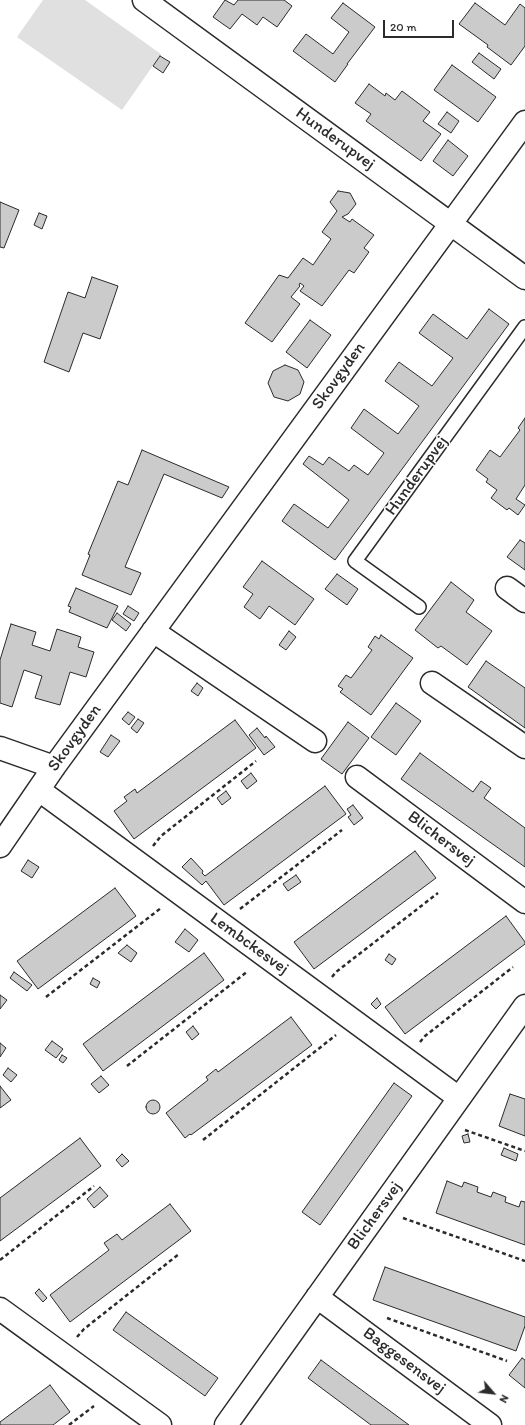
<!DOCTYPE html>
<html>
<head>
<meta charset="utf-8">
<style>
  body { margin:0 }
  #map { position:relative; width:525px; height:1425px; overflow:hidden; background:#fff; font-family:Itim,sans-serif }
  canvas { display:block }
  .north { position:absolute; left:473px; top:1373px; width:40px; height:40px; -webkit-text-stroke:3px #fff; paint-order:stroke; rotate:118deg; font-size:11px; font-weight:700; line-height:16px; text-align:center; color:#2b2b2b }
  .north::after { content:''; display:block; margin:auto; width:14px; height:18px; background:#2b2b2b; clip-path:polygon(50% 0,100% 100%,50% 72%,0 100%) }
  .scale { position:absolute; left:383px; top:20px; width:71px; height:18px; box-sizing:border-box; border:2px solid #2b2b2b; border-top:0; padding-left:5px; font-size:12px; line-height:14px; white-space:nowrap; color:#2b2b2b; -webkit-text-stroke:3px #fff; paint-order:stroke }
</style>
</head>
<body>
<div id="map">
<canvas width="525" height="1425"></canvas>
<div class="north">N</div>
<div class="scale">20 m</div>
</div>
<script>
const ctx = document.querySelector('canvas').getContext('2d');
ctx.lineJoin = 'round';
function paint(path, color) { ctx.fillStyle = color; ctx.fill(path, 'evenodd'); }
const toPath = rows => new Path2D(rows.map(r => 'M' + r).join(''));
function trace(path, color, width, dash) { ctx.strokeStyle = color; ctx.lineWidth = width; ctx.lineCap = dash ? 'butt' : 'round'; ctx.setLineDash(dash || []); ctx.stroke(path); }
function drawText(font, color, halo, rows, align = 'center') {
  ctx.font = font + ' Itim,sans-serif'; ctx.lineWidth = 3; ctx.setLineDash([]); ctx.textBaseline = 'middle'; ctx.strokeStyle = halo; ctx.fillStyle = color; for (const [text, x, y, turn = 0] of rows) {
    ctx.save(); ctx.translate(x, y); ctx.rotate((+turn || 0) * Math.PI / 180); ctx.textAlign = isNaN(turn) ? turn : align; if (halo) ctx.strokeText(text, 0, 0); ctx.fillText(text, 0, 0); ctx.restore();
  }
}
const green = toPath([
  [43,0,85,0,161,54,122,110,17,37]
]);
const building = toPath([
  [225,0,234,5,238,0,284,0,292,6,277,27,263,17,257,25,242,14,230,29,213,17,225,0],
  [343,3,375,27,347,64,348,64,335,82,293,51,306,34,333,54,349,32,331,18,343,3],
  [475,3,505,25,520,4,525,8,525,46,511,65,487,47,488,45,459,24,475,3],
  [479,53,501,69,494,79,472,62,479,53],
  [160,56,170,62,163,73,153,66,160,56],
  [452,65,496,97,478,122,434,90,452,65],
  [369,84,385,96,386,93,395,100,402,91,430,112,423,121,441,134,421,161,366,121,371,114,355,103,369,84],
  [447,112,459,121,451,133,438,124,447,112],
  [448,140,468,156,453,176,433,161,448,140],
  [338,191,350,193,356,204,348,214,342,217,350,222,352,219,374,235,364,248,369,252,354,273,349,270,322,306,300,291,304,286,300,283,299,285,300,286,291,297,300,304,272,342,245,323,279,275,288,278,303,258,313,265,331,239,322,232,337,211,330,202,338,191],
  [0,202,19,210,4,248,0,247,0,202],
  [39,213,47,216,42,229,34,225,39,213],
  [92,277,118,286,100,339,83,333,69,372,44,362,68,292,85,298,92,277],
  [489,309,509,324,335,560,282,521,294,504,328,528,349,500,303,464,309,456,323,465,329,457,349,471,354,465,368,475,384,453,351,428,364,409,398,434,419,406,385,381,399,362,432,386,453,358,419,333,433,314,467,339,489,309],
  [310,320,331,335,307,368,286,352,310,320],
  [285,365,298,370,304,382,300,394,288,401,274,397,268,383,273,371,285,365],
  [525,418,525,485,516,499,525,505,518,515,509,508,507,510,491,498,497,490,486,482,488,479,476,470,490,450,500,457,520,430,518,428,525,418],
  [142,450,229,487,222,498,164,474,125,567,141,573,131,595,82,575,90,555,88,554,118,481,128,485,142,450],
  [520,540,525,543,525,570,507,557,520,540],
  [262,561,314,599,295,625,269,606,260,619,244,607,253,594,243,587,262,561],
  [337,574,358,589,347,605,325,589,337,574],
  [451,582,474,600,466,612,492,631,467,665,441,646,438,648,415,630,451,582],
  [76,588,118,606,107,628,69,612,71,607,68,606,76,588],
  [128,606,139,613,134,621,123,614,128,606],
  [117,613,131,624,126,631,112,620,117,613],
  [11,624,36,632,32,645,50,651,57,629,81,637,78,647,94,652,86,677,70,672,60,705,35,698,42,676,24,670,12,707,0,703,0,660,11,624],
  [289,631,296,637,286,650,279,645,289,631],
  [381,635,413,658,371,715,340,692,343,689,338,686,346,675,351,678,372,650,368,647,375,636,379,639,381,635],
  [486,661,525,688,525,728,468,687,486,661],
  [197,683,203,688,198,696,191,691,197,683],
  [396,703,421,721,396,755,371,737,396,703],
  [128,712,135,717,129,725,122,719,128,712],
  [138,719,144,723,137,733,131,728,138,719],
  [235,720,256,748,134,839,114,811,127,801,124,797,135,789,137,793,235,720],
  [348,722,369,738,342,774,321,759,348,722],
  [257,728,265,738,266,736,275,747,264,755,249,735,257,728],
  [111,735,120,741,108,757,100,752,111,735],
  [420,753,473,792,481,781,491,788,484,798,525,828,525,867,401,779,420,753],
  [251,773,257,781,247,789,241,781,251,773],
  [325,786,346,814,224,905,206,881,202,885,182,867,191,858,203,871,202,873,205,876,325,786],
  [226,791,231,798,222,805,217,798,226,791],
  [353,805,363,818,354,825,348,817,351,815,347,809,353,805],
  [415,851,436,878,314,969,294,942,415,851],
  [28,860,39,867,32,878,21,871,28,860],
  [296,875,301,882,288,891,283,884,296,875],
  [115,888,136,916,38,989,17,961,115,888],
  [506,916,525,942,525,944,405,1034,385,1007,506,916],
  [185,929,198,940,189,952,175,942,185,929],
  [127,945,137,953,131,962,118,953,127,945],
  [204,953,224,980,103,1071,83,1044,204,953],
  [389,954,396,959,392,965,385,960,389,954],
  [14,972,32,985,27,991,10,978,14,972],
  [93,978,100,982,97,988,90,984,93,978],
  [0,995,7,1000,0,1009,0,995],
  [377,998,381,1004,376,1009,371,1004,377,998],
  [291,1017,312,1045,191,1135,190,1134,185,1138,166,1113,208,1080,206,1077,216,1069,218,1072,291,1017],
  [193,1026,199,1034,192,1040,186,1032,193,1026],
  [52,1041,63,1049,56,1058,45,1050,52,1041],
  [0,1043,6,1048,0,1057,0,1043],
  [62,1055,67,1058,63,1063,59,1060,62,1055],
  [8,1068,17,1075,11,1082,3,1075,8,1068],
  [101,1076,109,1085,99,1093,91,1084,101,1076],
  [394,1083,412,1096,320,1225,302,1212,394,1083],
  [0,1086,11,1100,0,1108,0,1086],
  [510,1094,525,1099,525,1136,499,1126,510,1094],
  '146 1107a7 7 0 1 1 14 0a7 7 0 1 1-14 0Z',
  [468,1134,470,1142,464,1143,462,1136,468,1134],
  [80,1138,101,1166,0,1241,0,1198,80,1138],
  [504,1148,518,1154,516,1161,501,1155,504,1148],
  [122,1154,129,1161,122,1167,116,1160,122,1154],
  [447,1181,462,1187,464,1182,478,1187,477,1192,491,1197,493,1192,506,1197,505,1202,519,1207,521,1201,525,1202,525,1245,436,1213,447,1181],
  [100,1187,108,1196,94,1208,87,1199,100,1187],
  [170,1204,191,1231,70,1322,50,1295,109,1250,104,1243,117,1234,122,1240,170,1204],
  [385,1267,525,1317,525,1326,516,1351,373,1300,385,1267],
  [39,1289,47,1298,43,1302,35,1293,39,1289],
  [126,1312,218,1378,205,1396,113,1330,126,1312],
  [522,1358,525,1360,525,1388,509,1375,522,1358],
  [321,1360,409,1425,371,1425,308,1378,321,1360],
  [50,1385,70,1412,53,1425,0,1425,0,1422,50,1385]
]);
const path = toPath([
  [153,846,161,836,256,761],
  [240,909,342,830],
  [332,977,336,972,438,893],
  [46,997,161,908],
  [420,1042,425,1036,513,967],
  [127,1066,248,971],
  [465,1130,525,1151],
  [203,1140,336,1035],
  [403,1218,525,1261],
  [0,1260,94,1186],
  [387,1318,507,1361],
  [77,1337,84,1329,179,1254],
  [69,1425,94,1406]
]);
const service = toPath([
  [419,607,355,561,525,327]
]);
const minor = toPath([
  [507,588,525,601],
  [153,631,315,741],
  [432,683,525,747],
  [0,748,54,767],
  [357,777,525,902],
  [39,790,459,1098],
  [0,846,54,767,525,122],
  [317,1297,490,1425],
  [0,1309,160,1425],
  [226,1425,525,1006]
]);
const tertiary = toPath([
  [144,0,525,278]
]);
const streetNames = [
  ["Hunderupvej",335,139,36],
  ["Skovgyden",339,376,-54],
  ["Hunderupvej",417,476,-54],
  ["Skovgyden",75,738,-54],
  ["Blichersvej",441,839,37],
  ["Lembckesvej",249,944,36],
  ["Blichersvej",375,1216,-54],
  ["Baggesensvej",404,1361,37]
];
paint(green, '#e0e0e0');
paint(building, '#cbcbcb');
trace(building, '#2b2b2b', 1);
trace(service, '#2b2b2b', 16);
trace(minor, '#2b2b2b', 25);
trace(tertiary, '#2b2b2b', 25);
trace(path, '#2b2b2b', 2.5, [4, 3]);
trace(service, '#fff', 13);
trace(minor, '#fff', 22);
trace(tertiary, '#fff', 22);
drawText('17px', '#2b2b2b', '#fff', streetNames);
</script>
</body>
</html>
